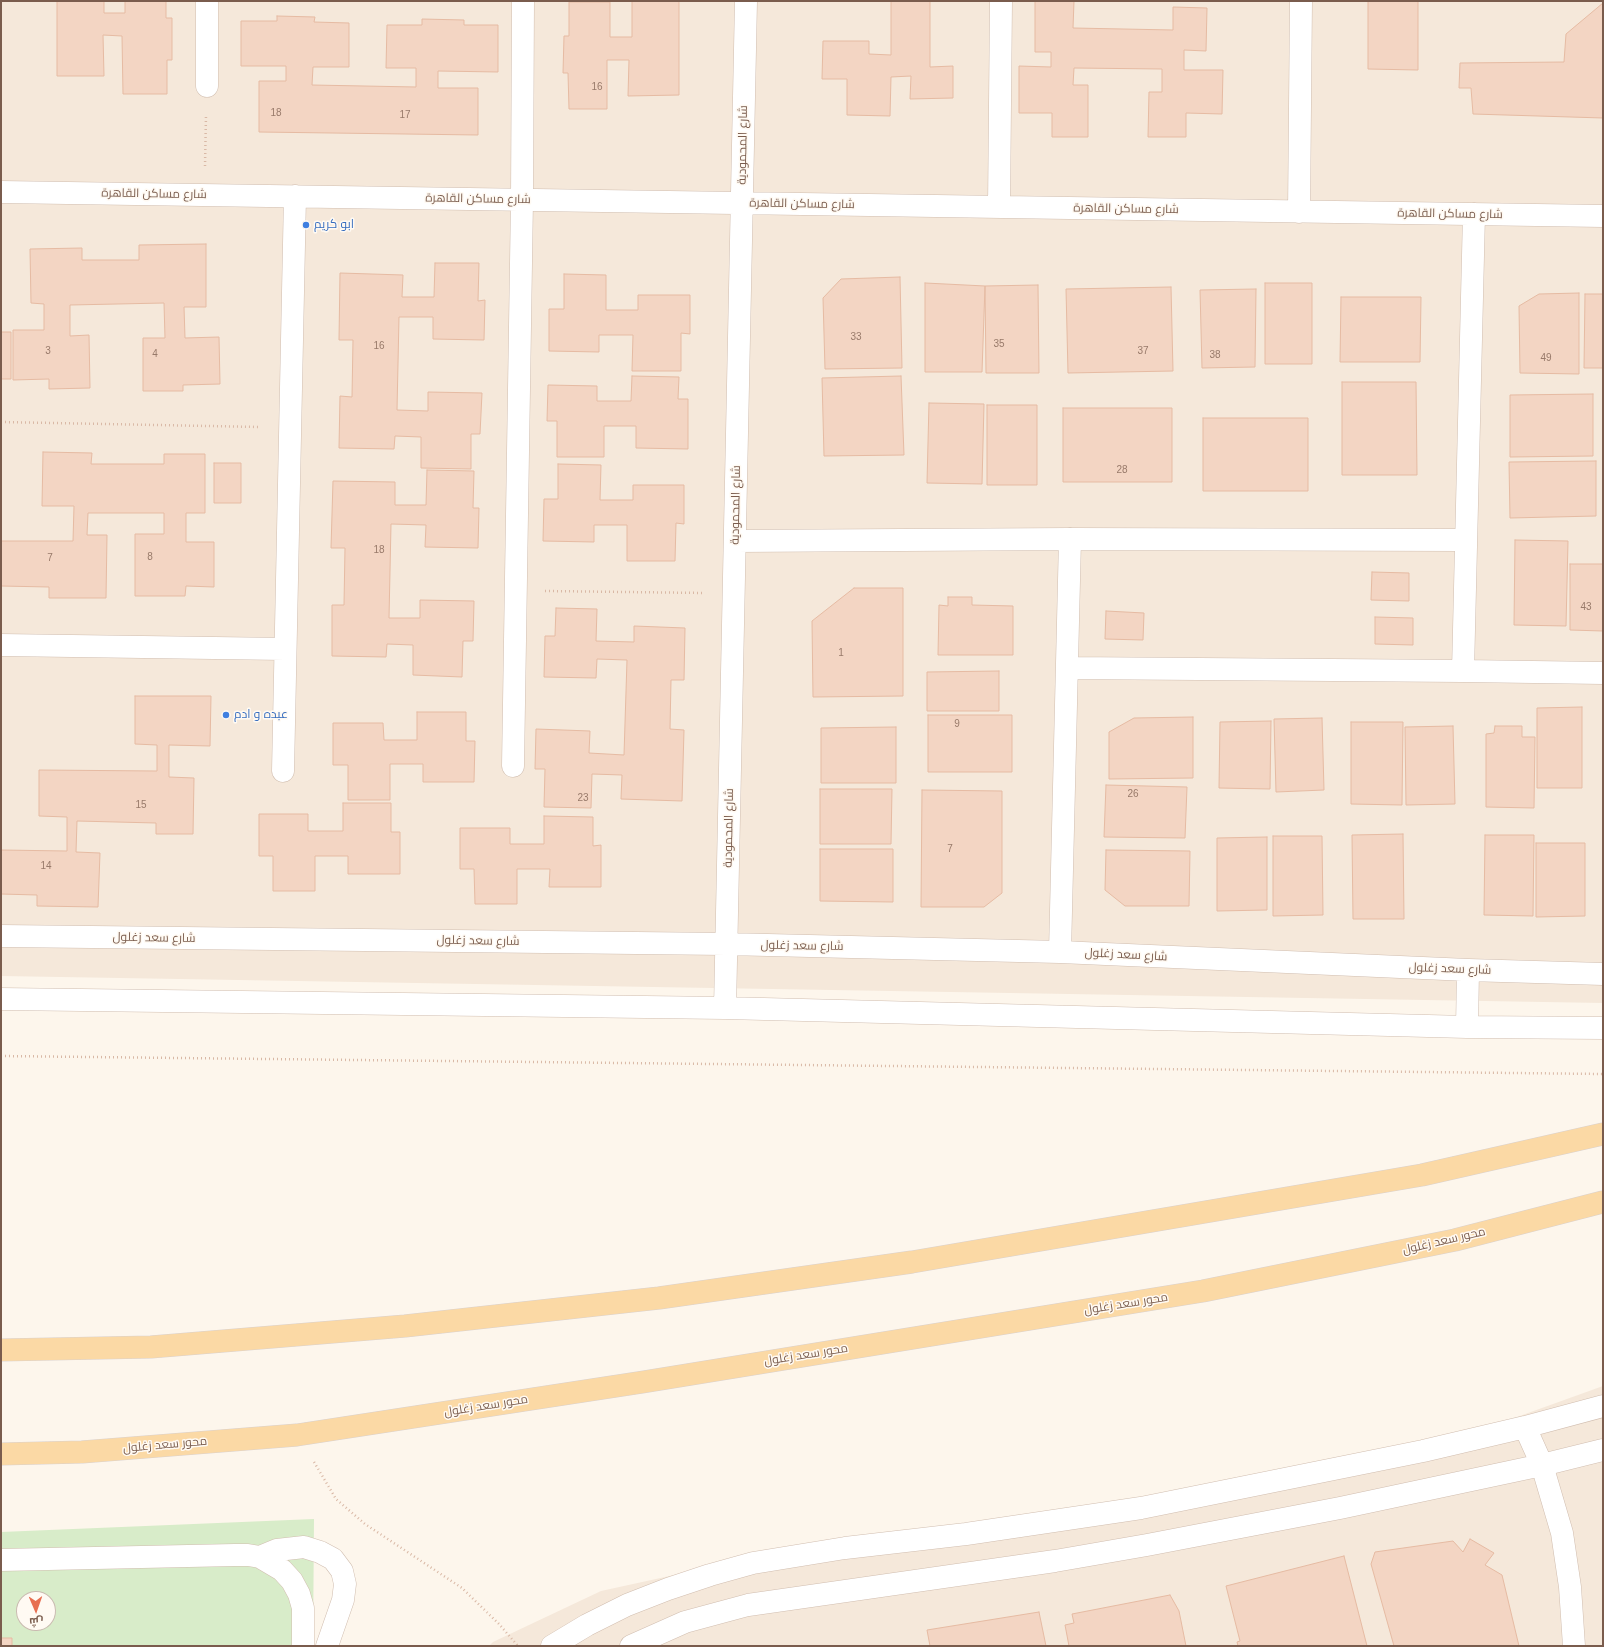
<!DOCTYPE html>
<html>
<head>
<meta charset="utf-8">
<style>
  body { margin:0 }
  #map { position:relative; width:1604px; height:1647px; overflow:hidden; background:#fdf6ec; font-family:Helvetica,Cairo,sans-serif }
  canvas { display:block }
  .frame { position:absolute; inset:0; border:2px solid #7a5c4d; pointer-events:none }
  .north { position:absolute; left:16px; top:1591px; width:40px; height:40px; box-sizing:border-box; background:#fffaf3; border:1px solid #cabbb1; border-radius:50%; rotate:178deg; font-size:11px; font-weight:700; line-height:16px; text-align:center; color:#7a5c4d }
  .north::after { content:''; display:block; margin:auto; width:14px; height:18px; background:#e76f51; clip-path:polygon(50% 0,100% 100%,50% 72%,0 100%) }
</style>
</head>
<body>
<div id="map">
<canvas width="1604" height="1647"></canvas>
<div class="frame"></div>
<div class="north">ش</div>
</div>
<script>
const ctx = document.querySelector('canvas').getContext('2d');
ctx.lineJoin = 'round';
function paint(path, color) { ctx.fillStyle = color; ctx.fill(path, 'evenodd'); }
const toPath = rows => new Path2D(rows.map(r => 'M' + r).join(''));
function trace(path, color, width, dash) { ctx.strokeStyle = color; ctx.lineWidth = width; ctx.lineCap = dash ? 'butt' : 'round'; ctx.setLineDash(dash || []); ctx.stroke(path); }
function drawText(font, color, halo, rows, align = 'center') {
  ctx.font = font + ' Helvetica,Cairo,sans-serif'; ctx.lineWidth = 3; ctx.setLineDash([]); ctx.textBaseline = 'middle'; ctx.strokeStyle = halo; ctx.fillStyle = color; for (const [text, x, y, turn = 0] of rows) {
    ctx.save(); ctx.translate(x, y); ctx.rotate((+turn || 0) * Math.PI / 180); ctx.textAlign = isNaN(turn) ? turn : align; if (halo) ctx.strokeText(text, 0, 0); ctx.fillText(text, 0, 0); ctx.restore();
  }
}
const residential = toPath([
  [1,1,1603,1,1603,1003,1,976],
  [1603,1386,1603,1646,489,1646,493,1642,601,1591,720,1565,1356,1475]
]);
const green = toPath([
  [314,1519,313,1646,1,1646,1,1532],
  [24,1599,48,1599,48,1623,24,1623]
]);
const building = toPath([
  [57,1,104,1,104,13,125,13,125,1,166,1,166,18,172,18,172,60,167,60,167,94,123,94,122,36,103,35,104,76,57,76,57,1],
  [632,1,679,1,679,95,628,96,629,60,607,60,607,109,569,109,568,73,563,73,564,36,569,36,569,2,610,2,610,37,632,37,632,1],
  [891,1,930,1,930,67,953,66,953,98,910,99,911,76,891,77,890,116,847,115,847,79,822,79,823,41,869,41,869,54,891,55,891,1],
  [1035,1,1074,1,1073,28,1173,30,1173,7,1207,8,1206,51,1184,50,1184,70,1223,70,1222,114,1186,113,1186,137,1148,137,1149,92,1162,92,1162,69,1074,68,1073,85,1088,85,1088,137,1052,137,1052,113,1019,113,1019,66,1051,67,1051,52,1035,52,1035,1],
  [1368,1,1418,1,1418,70,1368,69,1368,1],
  [1603,3,1603,118,1473,114,1471,88,1459,88,1460,63,1564,62,1566,34,1603,3],
  [277,16,315,17,314,22,349,23,349,67,313,67,312,85,416,87,416,68,386,68,387,25,422,25,422,19,464,20,464,25,498,25,498,72,438,71,438,88,478,88,478,135,259,132,259,81,286,81,286,66,241,66,241,21,277,21,277,16],
  [206,244,206,307,184,307,185,338,219,337,220,384,183,385,183,391,143,391,143,338,165,338,164,303,70,305,70,336,89,335,90,388,49,389,49,379,13,380,13,330,44,330,44,304,31,303,30,249,82,248,82,260,139,260,139,245,206,244],
  [435,263,479,263,478,301,485,300,484,340,433,339,433,317,399,317,397,410,428,411,428,392,482,393,480,434,471,434,471,469,421,468,421,437,395,436,394,449,339,448,340,396,352,397,353,340,339,340,340,273,403,275,402,297,434,297,435,263],
  [564,274,606,275,606,310,638,310,638,295,690,295,690,334,681,333,681,371,632,371,633,335,599,335,599,352,549,351,549,309,564,309,564,274],
  [900,277,902,368,825,369,823,298,841,279,900,277],
  [925,283,985,286,982,372,925,372,925,283],
  [1265,283,1312,283,1312,364,1265,364,1265,283],
  [1038,285,1039,373,986,373,985,286,1038,285],
  [1171,287,1173,371,1068,373,1066,289,1171,287],
  [1256,289,1255,367,1202,368,1200,290,1256,289],
  [1579,293,1579,374,1520,373,1519,306,1539,294,1579,293],
  [1585,294,1603,294,1603,368,1584,368,1585,294],
  [1341,297,1421,297,1420,362,1340,362,1341,297],
  [1,332,11,332,11,379,1,379,1,332],
  [632,376,679,377,678,399,688,399,688,449,636,448,636,426,604,426,604,457,557,457,557,421,547,421,548,385,597,386,597,401,631,401,632,376],
  [901,376,904,455,824,456,822,378,901,376],
  [1342,382,1416,382,1417,475,1342,475,1342,382],
  [1593,394,1593,456,1510,457,1510,395,1593,394],
  [929,403,984,404,982,484,927,483,929,403],
  [987,405,1037,405,1037,485,987,485,987,405],
  [1063,408,1172,408,1172,482,1063,482,1063,408],
  [1203,418,1308,418,1308,491,1203,491,1203,418],
  [43,452,92,453,91,464,164,464,164,454,205,454,205,513,186,513,186,542,214,542,214,587,186,586,185,596,135,596,135,534,164,534,164,513,88,513,87,535,107,535,106,598,49,598,49,587,1,586,1,541,73,541,74,506,42,506,43,452],
  [1596,461,1596,516,1510,518,1509,462,1596,461],
  [214,463,241,463,241,503,214,503,214,463],
  [558,464,601,465,600,500,633,500,633,485,684,485,684,524,676,523,675,561,627,561,627,525,594,525,594,542,543,541,544,499,558,499,558,464],
  [427,470,474,471,473,508,479,508,478,548,425,547,426,525,391,524,389,618,420,618,420,600,474,601,473,641,463,641,462,677,413,675,413,645,387,644,386,657,332,656,332,605,344,605,345,548,331,548,333,481,395,482,395,505,426,505,427,470],
  [1515,540,1568,541,1566,626,1514,625,1515,540],
  [1570,564,1603,564,1603,631,1570,630,1570,564],
  [1372,572,1409,573,1409,601,1371,600,1372,572],
  [854,588,903,588,903,696,813,697,812,621,854,588],
  [948,597,972,597,972,605,1013,606,1013,655,938,655,939,605,948,606,948,597],
  [556,608,597,609,596,641,634,642,634,626,685,628,684,680,671,680,670,729,684,730,682,801,621,799,622,775,592,774,591,808,544,807,545,769,535,769,536,729,590,731,589,753,624,755,627,660,597,659,596,678,544,677,545,636,555,636,556,608],
  [1106,611,1144,613,1143,640,1105,639,1106,611],
  [1375,617,1413,618,1413,645,1375,644,1375,617],
  [999,671,999,711,927,711,927,672,999,671],
  [135,696,211,696,210,746,169,745,169,777,194,778,193,834,156,834,156,823,77,821,76,852,100,853,98,907,37,906,37,895,1,894,1,850,67,851,67,817,39,816,39,770,157,771,157,745,135,744,135,696],
  [1582,707,1582,788,1537,788,1537,708,1582,707],
  [417,712,466,712,466,741,475,741,474,782,423,782,423,764,390,764,390,800,348,800,348,765,333,765,333,723,383,723,384,740,417,740,417,712],
  [928,715,1012,715,1012,772,928,772,928,715],
  [1193,717,1193,778,1109,779,1109,732,1134,718,1193,717],
  [1322,718,1324,790,1276,792,1274,719,1322,718],
  [1271,721,1270,789,1219,788,1220,722,1271,721],
  [1351,722,1403,722,1402,805,1351,804,1351,722],
  [1453,726,1455,804,1406,805,1405,727,1453,726],
  [1495,726,1522,726,1522,737,1535,737,1534,808,1486,807,1486,734,1494,733,1495,726],
  [896,727,896,783,821,783,821,728,896,727],
  [1106,785,1187,787,1185,838,1104,837,1106,785],
  [820,789,892,789,891,844,820,844,820,789],
  [922,790,1002,791,1002,893,984,907,921,907,922,790],
  [343,803,391,803,391,832,400,832,400,874,348,874,348,856,315,856,315,891,273,891,273,856,259,856,259,814,308,814,308,831,343,831,343,803],
  [544,816,593,817,593,846,601,845,601,887,549,887,550,869,517,869,517,904,475,904,474,869,460,869,460,828,510,828,510,844,544,844,544,816],
  [1403,834,1404,919,1353,919,1352,835,1403,834],
  [1485,835,1534,835,1533,916,1484,915,1485,835],
  [1273,836,1322,836,1323,915,1273,916,1273,836],
  [1267,837,1267,910,1217,911,1217,838,1267,837],
  [1536,843,1585,843,1585,916,1536,917,1536,843],
  [820,849,893,849,893,902,820,901,820,849],
  [1106,850,1190,851,1189,906,1125,906,1105,890,1106,850],
  [1470,1539,1494,1553,1485,1565,1502,1575,1519,1646,1394,1646,1371,1564,1375,1552,1453,1541,1463,1552,1470,1539],
  [1344,1556,1367,1646,1238,1646,1237,1642,1240,1641,1226,1586,1344,1556],
  [1170,1595,1179,1611,1186,1646,1069,1646,1065,1625,1074,1623,1072,1614,1170,1595],
  [1039,1612,1046,1646,930,1646,927,1630,1039,1612],
  [1,1638,12,1638,12,1646,1,1646,1,1638]
]);
const path = toPath([
  [205,166,206,115],
  [1,422,260,427],
  [545,591,704,593],
  [1,1056,1603,1074],
  [314,1462,336,1499,365,1524,462,1588,499,1624,518,1646]
]);
const minor = toPath([
  [207,86,207,1],
  [1,192,1603,216],
  [999,207,1001,1],
  [1299,212,1301,1],
  [735,541,1070,539,1466,540],
  [1,645,285,649],
  [1067,668,1463,671,1603,673],
  [1463,671,1474,214],
  [513,766,522,200,523,1],
  [283,771,295,196],
  [1,936,726,944,1060,952,1468,970,1603,974],
  [1060,952,1070,539],
  [1,999,725,1008,1467,1027,1603,1028],
  [725,1008,746,1],
  [1467,1027,1468,970],
  [1525,1427,1542,1465,1562,1533,1570,1587,1574,1646],
  [260,1557,277,1550,304,1547,320,1552,333,1559,342,1571,345,1584,343,1600,327,1646],
  [1,1560,235,1555,248,1555,260,1557,282,1570,292,1581,299,1594,303,1608,303,1646],
  [552,1646,587,1625,627,1605,668,1589,710,1575,753,1563,845,1548,966,1534,1141,1508,1423,1451,1525,1427,1603,1406],
  [631,1646,685,1622,748,1605,1055,1561,1147,1545,1340,1508,1542,1465,1603,1450]
]);
const major = toPath([
  [1,1350,151,1347,405,1326,659,1298,912,1262,1422,1175,1603,1134],
  [1,1454,82,1452,297,1435,643,1382,1203,1291,1455,1240,1603,1202]
]);
const markers = [
  [306,225,4,"#3f7fe0"],
  [226,715,4,"#3f7fe0"]
];
const numberNames = [
  ["16",597,87],
  ["18",276,113],
  ["17",405,115],
  ["33",856,337],
  ["35",999,344],
  ["16",379,346],
  ["3",48,351],
  ["37",1143,351],
  ["4",155,354],
  ["38",1215,355],
  ["49",1546,358],
  ["28",1122,470],
  ["18",379,550],
  ["8",150,557],
  ["7",50,558],
  ["43",1586,607],
  ["1",841,653],
  ["9",957,724],
  ["26",1133,794],
  ["23",583,798],
  ["15",141,805],
  ["7",950,849],
  ["14",46,866]
];
const streetNames = [
  ["شارع المحمودية",743,145,-89],
  ["شارع مساكن القاهرة",154,194,1],
  ["شارع مساكن القاهرة",478,199,1],
  ["شارع مساكن القاهرة",802,204,1],
  ["شارع مساكن القاهرة",1126,209,1],
  ["شارع مساكن القاهرة",1450,214,1],
  ["شارع المحمودية",736,505,-89],
  ["شارع المحمودية",729,828,-89],
  ["شارع سعد زغلول",154,938,1],
  ["شارع سعد زغلول",478,941,1],
  ["شارع سعد زغلول",802,946,1],
  ["شارع سعد زغلول",1126,955,3],
  ["شارع سعد زغلول",1450,969,2],
  ["محور سعد زغلول",1444,1241,-13],
  ["محور سعد زغلول",1126,1304,-9],
  ["محور سعد زغلول",806,1355,-9],
  ["محور سعد زغلول",486,1406,-9],
  ["محور سعد زغلول",165,1445,-5]
];
const shopNames = [
  ["ابو كريم",314,225],
  ["عبده و ادم",234,715]
];
paint(residential, '#f5e8da');
paint(green, '#d8ecc9');
paint(building, '#f3d5c3');
trace(building, '#e6bba3', 1);
trace(minor, '#d1beb0', 23);
trace(major, '#dad1cd', 23);
trace(path, '#d9b8a5', 2.5, [1, 3]);
trace(minor, '#fff', 22);
trace(major, '#fbd9a5', 22);
for (const [x, y, r, color] of markers) { const dot = new Path2D(); dot.arc(x, y, r, 0, 2 * Math.PI); ctx.fillStyle = color; ctx.fill(dot); trace(dot, '#fffaf3', 1.5); }
drawText('10px', '#987a6a', null, numberNames);
drawText('12px', '#7a5c4d', '#fffaf3', streetNames);
drawText('12px', '#366cbe', '#fffaf3', shopNames, 'left');
</script>
</body>
</html>
